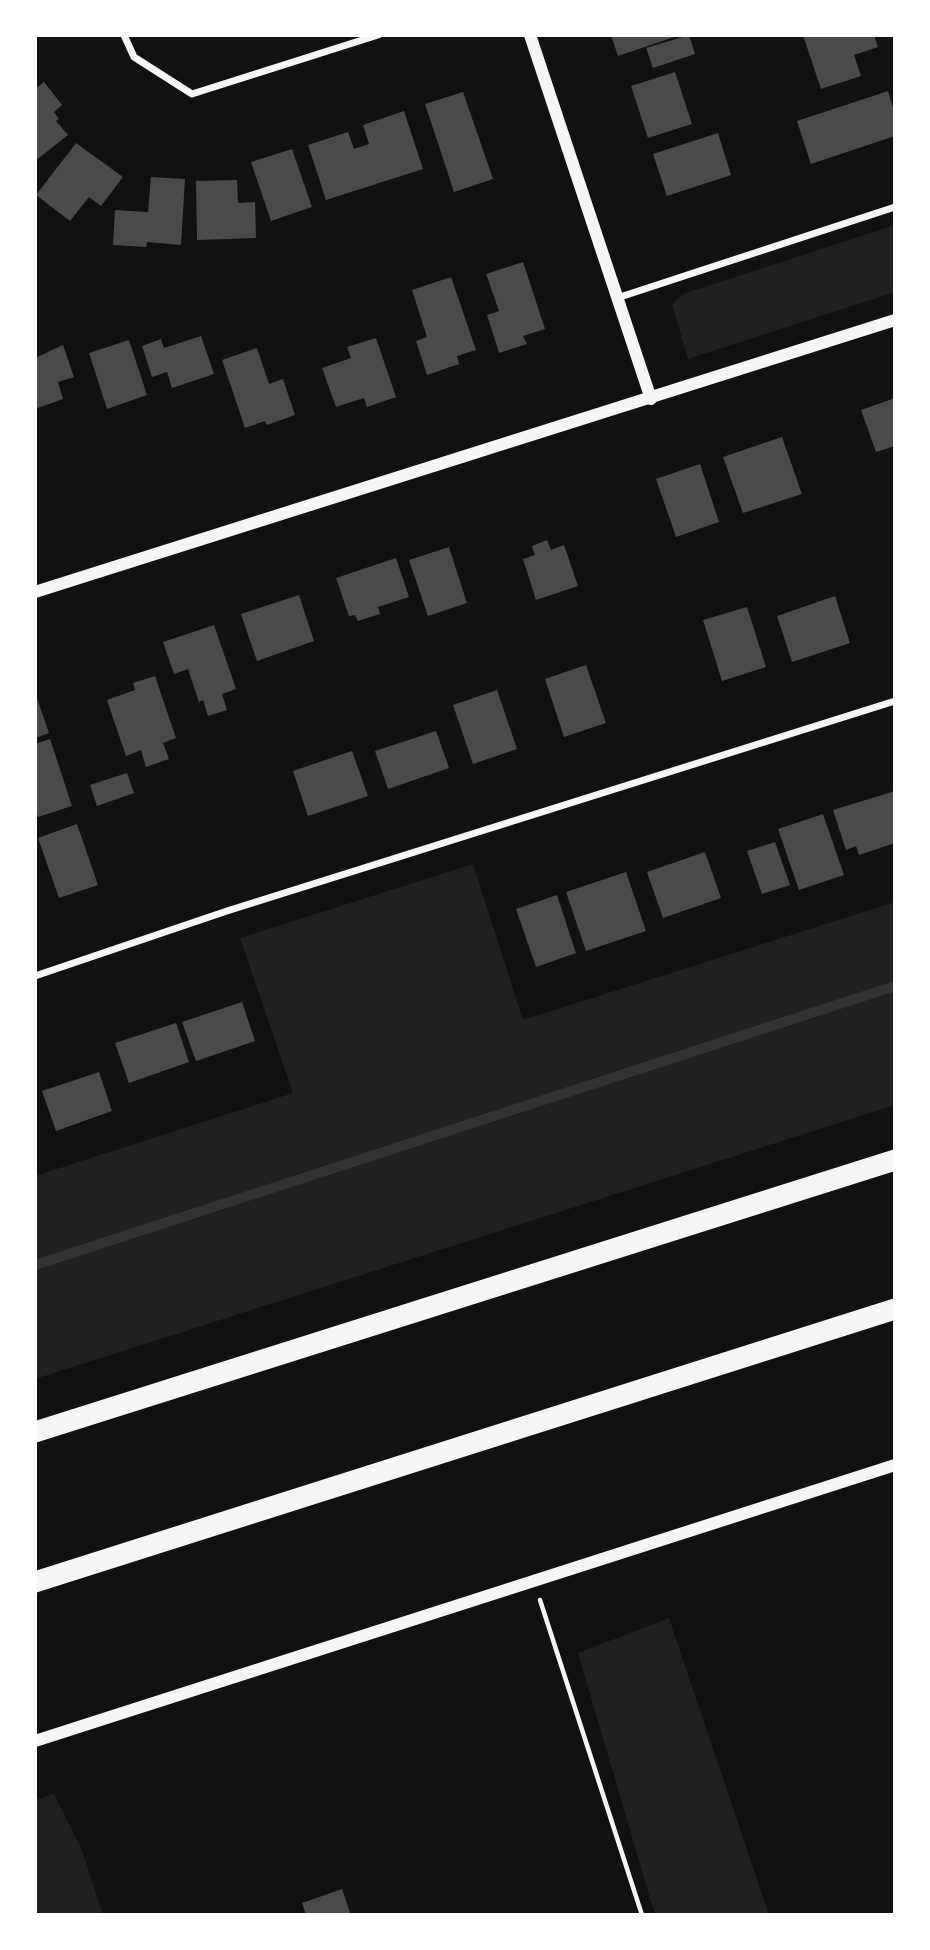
<!DOCTYPE html>
<html>
<head>
<meta charset="utf-8">
<style>
  body { margin:0 }
  #map { position:relative; width:930px; height:1950px; overflow:hidden; background:#111; font-family:Lora,serif }
  canvas { display:block }
  .frame { position:absolute; inset:0; border:37px solid #fff; pointer-events:none }
</style>
</head>
<body>
<div id="map">
<canvas width="930" height="1950"></canvas>
<div class="frame"></div>
</div>
<script>
const ctx = document.querySelector('canvas').getContext('2d');
ctx.lineJoin = 'round';
function paint(path, color) { ctx.fillStyle = color; ctx.fill(path, 'evenodd'); }
const toPath = rows => new Path2D(rows.map(r => 'M' + r).join(''));
function trace(path, color, width, dash) { ctx.strokeStyle = color; ctx.lineWidth = width; ctx.lineCap = dash ? 'butt' : 'round'; ctx.setLineDash(dash || []); ctx.stroke(path); }
const green = toPath([
  [895,225,895,292,688,359,672,304,683,294],
  [473,864,523,1020,895,902,895,1105,35,1379,35,1176,293,1093,240,938],
  [669,1618,769,1915,655,1915,578,1653],
  [54,1794,81,1848,103,1915,35,1915,35,1800]
]);
const stream = toPath([
  [35,1265,895,986]
]);
const building = toPath([
  [611,35,680,35,618,56],
  [689,35,695,54,653,68,646,48],
  [803,35,874,35,878,47,854,55,861,76,821,89],
  [675,72,692,124,648,138,631,86],
  [44,82,62,105,54,112,59,119,56,121,68,135,35,161,35,89],
  [888,91,895,114,895,136,811,164,797,121],
  [463,92,493,179,454,192,425,104],
  [404,111,423,169,326,200,308,145,348,132,354,149,369,144,363,125],
  [718,133,731,175,667,196,653,154],
  [76,143,123,177,101,206,89,197,70,221,36,195],
  [292,149,312,207,271,221,251,162],
  [151,177,185,179,181,245,147,242,146,247,113,245,115,210,148,212],
  [237,180,238,203,255,202,256,238,197,240,196,181],
  [523,262,545,329,523,336,527,344,499,353,487,315,499,311,486,274],
  [451,277,476,350,457,356,459,364,427,375,416,341,427,337,412,290],
  [201,336,214,374,172,388,167,372,152,377,142,346,161,339,164,348],
  [376,338,396,397,367,407,364,398,336,407,322,368,351,358,347,347],
  [129,340,147,395,107,409,89,353],
  [63,345,74,377,58,382,63,399,35,409,35,358],
  [257,348,269,384,283,379,295,415,267,425,265,421,245,428,222,360],
  [895,398,895,446,876,452,861,410],
  [782,437,802,494,743,513,723,457],
  [700,464,719,522,676,537,656,479],
  [547,540,551,550,564,545,578,586,536,600,523,559,535,555,532,546],
  [449,547,467,603,428,616,409,560],
  [396,558,409,597,378,607,380,614,358,621,355,615,349,616,336,578],
  [299,595,314,641,257,661,241,614],
  [835,596,850,643,792,662,777,616],
  [747,607,766,667,722,681,703,620],
  [214,625,236,689,222,694,227,710,208,716,203,700,199,702,188,669,174,674,163,642],
  [586,665,606,723,564,737,545,679],
  [155,676,176,738,163,743,169,759,146,767,141,750,126,756,107,700,135,690,133,683],
  [497,690,517,749,473,764,453,705],
  [35,692,49,733,35,738],
  [436,731,449,768,388,789,375,751],
  [50,739,72,806,38,817,35,808,35,744],
  [352,751,368,796,308,816,293,771],
  [127,773,134,793,97,806,90,785],
  [895,791,895,843,859,855,856,846,846,850,833,810],
  [823,814,844,875,799,890,778,829],
  [77,824,98,885,59,898,38,838],
  [775,842,790,885,762,894,747,851],
  [705,852,721,898,663,918,647,872],
  [626,872,646,931,586,951,566,892],
  [557,895,576,953,536,967,516,909],
  [242,1002,255,1041,196,1061,182,1022],
  [176,1023,189,1062,129,1083,115,1043],
  [99,1072,112,1111,56,1131,42,1091],
  [342,1889,351,1915,306,1915,302,1903]
]);
const path = toPath([
  [540,1600,642,1915]
]);
const minor = toPath([
  [124,35,134,57,192,94,378,35],
  [617,298,895,207],
  [35,976,227,911,895,701]
]);
const tertiary = toPath([
  [530,35,651,399],
  [35,592,895,320],
  [35,1741,895,1465]
]);
const motorway = toPath([
  [35,1432,895,1160],
  [35,1582,895,1309]
]);
paint(green, '#202020');
trace(stream, '#333', 10);
paint(building, '#4a4a4a');
trace(path, '#f5f5f5', 4.5);
trace(minor, '#f5f5f5', 7);
trace(tertiary, '#f5f5f5', 12);
trace(motorway, '#f5f5f5', 21);
</script>
</body>
</html>
